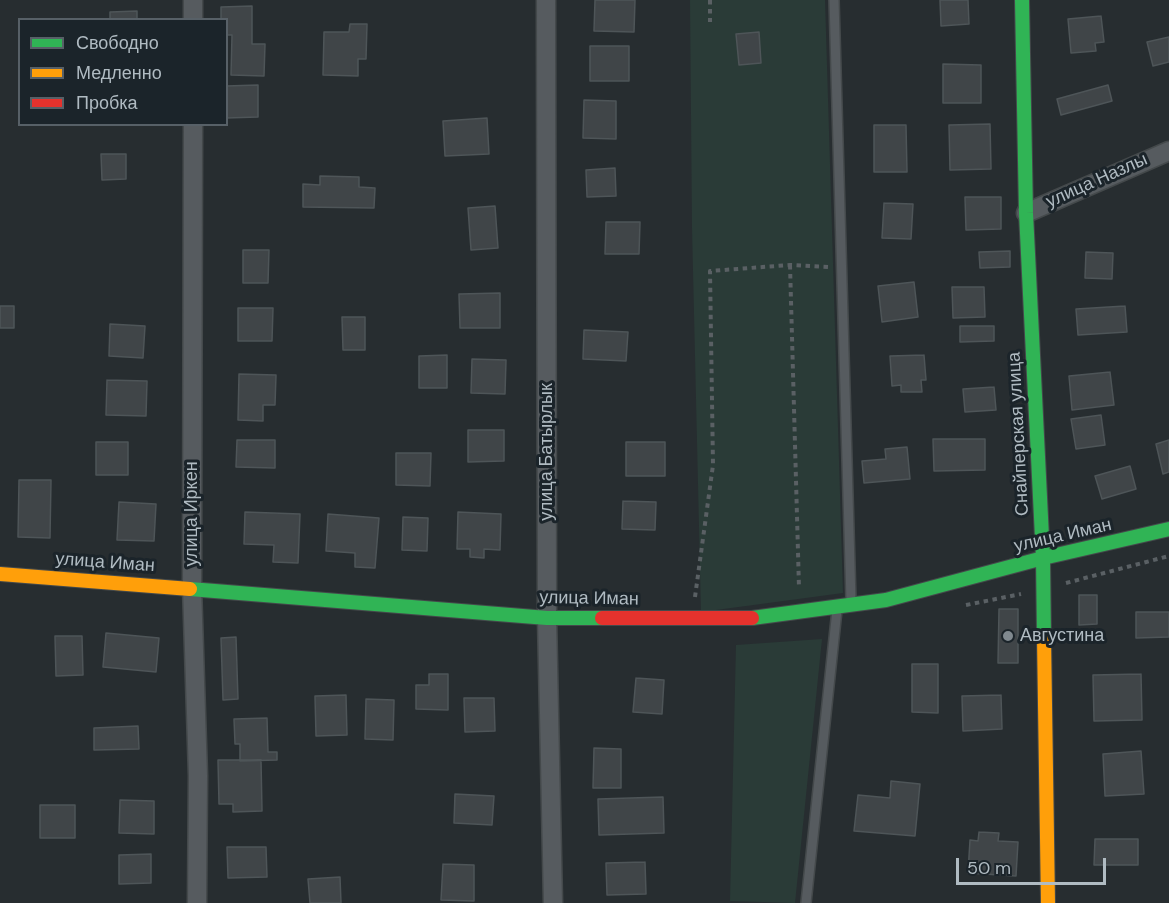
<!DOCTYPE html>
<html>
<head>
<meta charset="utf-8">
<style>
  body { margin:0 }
  #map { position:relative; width:1169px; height:903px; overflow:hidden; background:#272d30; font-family:"DM Sans",sans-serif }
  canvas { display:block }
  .legend { position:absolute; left:18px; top:18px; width:210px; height:108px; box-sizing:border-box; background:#1b242a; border:2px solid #576067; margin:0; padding:8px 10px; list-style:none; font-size:18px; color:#b0bbc2 }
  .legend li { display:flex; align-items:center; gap:12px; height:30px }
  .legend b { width:30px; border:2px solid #576067 }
  .scale { position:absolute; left:956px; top:858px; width:150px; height:27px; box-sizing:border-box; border:3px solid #b0bbc2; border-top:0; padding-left:8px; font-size:18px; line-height:21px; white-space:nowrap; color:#b0bbc2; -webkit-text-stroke:4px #1b242a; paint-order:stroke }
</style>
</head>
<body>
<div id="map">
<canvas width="1169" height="903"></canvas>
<ul class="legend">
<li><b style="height:8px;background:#30b455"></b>Свободно</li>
<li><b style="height:8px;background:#ff9f0a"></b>Медленно</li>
<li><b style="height:8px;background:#e5322d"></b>Пробка</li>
</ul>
<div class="scale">50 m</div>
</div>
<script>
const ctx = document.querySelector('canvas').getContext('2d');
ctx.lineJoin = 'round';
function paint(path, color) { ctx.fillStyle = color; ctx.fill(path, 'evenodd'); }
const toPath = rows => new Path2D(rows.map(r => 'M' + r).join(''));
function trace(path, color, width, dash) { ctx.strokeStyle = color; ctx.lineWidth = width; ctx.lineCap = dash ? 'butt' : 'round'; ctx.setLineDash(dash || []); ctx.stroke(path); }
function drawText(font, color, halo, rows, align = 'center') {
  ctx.font = font + ' "DM Sans",sans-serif'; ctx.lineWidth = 6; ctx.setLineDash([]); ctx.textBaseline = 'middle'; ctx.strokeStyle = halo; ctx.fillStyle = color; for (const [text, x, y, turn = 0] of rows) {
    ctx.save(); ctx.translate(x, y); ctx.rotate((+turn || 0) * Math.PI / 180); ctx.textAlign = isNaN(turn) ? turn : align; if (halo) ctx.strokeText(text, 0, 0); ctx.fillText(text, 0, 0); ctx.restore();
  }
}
const green = toPath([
  [690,0,825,0,843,593,701,612,692,228],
  [822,639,795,903,730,901,736,645]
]);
const building = toPath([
  [595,0,635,0,634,32,594,31,595,0],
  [940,0,968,0,969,24,941,26,940,0],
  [252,6,252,44,265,44,264,76,231,75,232,35,226,35,226,20,221,20,221,7,252,6],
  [137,11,137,20,110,20,110,12,137,11],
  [1101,16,1104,42,1095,43,1096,51,1071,53,1068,19,1101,16],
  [350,24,367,24,366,59,358,59,358,76,323,75,324,32,349,32,350,24],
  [759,32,761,63,739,65,736,34,759,32],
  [1169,37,1169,62,1153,66,1147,42,1169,37],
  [590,46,629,46,629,81,590,81,590,46],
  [943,64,981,65,981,103,943,103,943,64],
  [258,85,258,117,226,118,226,86,258,85],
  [1108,85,1112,101,1061,115,1057,99,1108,85],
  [584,100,616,101,616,139,583,138,584,100],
  [487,118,489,154,445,156,443,121,487,118],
  [990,124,991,169,950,170,949,125,990,124],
  [874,125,906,125,907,172,874,172,874,125],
  [101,154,126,154,126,179,102,180,101,154],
  [615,168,616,196,587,197,586,170,615,168],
  [320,176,359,177,359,187,375,188,374,208,303,207,303,184,320,185,320,176],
  [965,197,1001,197,1001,229,966,230,965,197],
  [884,203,913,204,911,239,882,238,884,203],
  [495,206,498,248,471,250,468,208,495,206],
  [606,222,640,222,639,254,605,254,606,222],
  [243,250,269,250,268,283,243,283,243,250],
  [1010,251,1010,267,980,268,979,252,1010,251],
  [1086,252,1113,253,1112,279,1085,278,1086,252],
  [914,282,918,317,882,322,878,286,914,282],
  [952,287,984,287,985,317,953,318,952,287],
  [500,293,500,328,460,328,459,294,500,293],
  [0,306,14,306,14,328,0,328,0,306],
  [1125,306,1127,332,1078,335,1076,309,1125,306],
  [238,308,273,308,272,341,238,341,238,308],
  [342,317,365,317,365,350,343,350,342,317],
  [110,324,145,326,143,358,109,356,110,324],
  [960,326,994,326,994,341,960,342,960,326],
  [584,330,628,332,626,361,583,359,584,330],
  [447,355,447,388,419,388,419,356,447,355],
  [924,355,926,380,921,380,922,392,901,392,901,385,892,386,890,356,924,355],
  [472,359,506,360,505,394,471,393,472,359],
  [1110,372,1114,405,1072,410,1069,376,1110,372],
  [239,374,276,375,275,405,263,405,263,421,238,420,239,374],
  [107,380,147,381,146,416,106,415,107,380],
  [994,387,996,410,965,412,963,389,994,387],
  [1101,415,1105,445,1076,449,1071,419,1101,415],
  [468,430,504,430,504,461,468,462,468,430],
  [933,439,985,439,985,470,934,471,933,439],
  [237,440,275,440,275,468,236,467,237,440],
  [1169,440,1169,472,1163,474,1156,444,1169,440],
  [96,442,128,442,128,475,96,475,96,442],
  [626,442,665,442,665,476,626,476,626,442],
  [907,447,910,479,864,483,862,461,886,459,885,449,907,447],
  [396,453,431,453,430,486,396,485,396,453],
  [1130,466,1136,489,1102,499,1095,476,1130,466],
  [19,480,51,480,50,538,18,537,19,480],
  [623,501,656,502,655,530,622,529,623,501],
  [119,502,156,504,154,541,117,540,119,502],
  [245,512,300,514,298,563,273,562,274,545,244,544,245,512],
  [458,512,501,514,500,550,484,549,484,558,470,557,470,549,457,549,458,512],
  [328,514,379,518,375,568,355,567,355,553,326,551,328,514],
  [403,517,428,518,427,551,402,550,403,517],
  [1079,595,1097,595,1097,624,1079,625,1079,595],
  [999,609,1018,609,1018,663,998,663,999,609],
  [1136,612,1169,612,1169,637,1136,638,1136,612],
  [106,633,159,638,156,672,103,667,106,633],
  [55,636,82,636,83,675,56,676,55,636],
  [236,637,238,699,223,700,221,638,236,637],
  [912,664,938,664,938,713,912,712,912,664],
  [429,674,448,674,448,710,416,709,416,685,429,685,429,674],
  [1141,674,1142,720,1094,721,1093,675,1141,674],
  [636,678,664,680,662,714,633,712,636,678],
  [346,695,347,735,316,736,315,696,346,695],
  [1001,695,1002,729,963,731,962,696,1001,695],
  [464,698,494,698,495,731,465,732,464,698],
  [366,699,394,700,393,740,365,739,366,699],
  [267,718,268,752,277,752,277,760,240,761,240,744,235,744,234,719,267,718],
  [138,726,139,749,94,750,94,728,138,726],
  [594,748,621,749,621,788,593,788,594,748],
  [1141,751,1144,794,1105,796,1103,754,1141,751],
  [218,760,261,760,262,811,233,812,233,804,219,804,218,760],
  [891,781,920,784,915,836,854,831,858,795,890,798,891,781],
  [455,794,494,796,492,825,454,823,455,794],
  [663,797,664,833,599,835,598,799,663,797],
  [120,800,154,801,154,834,119,833,120,800],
  [40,805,75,805,75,838,40,838,40,805],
  [979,832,999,833,998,841,1018,842,1016,876,968,873,970,840,978,841,979,832],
  [1095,839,1138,839,1138,865,1094,865,1095,839],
  [227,847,266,847,267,877,228,878,227,847],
  [151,854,151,883,119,884,119,855,151,854],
  [645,862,646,894,607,895,606,863,645,862],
  [443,864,474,865,474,901,441,900,443,864],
  [340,877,341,903,310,903,308,879,340,877]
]);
const path = toPath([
  [710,0,710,22],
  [790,265,799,588],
  [1066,583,1169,556],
  [695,597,713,465,710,271,790,265,829,267],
  [966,605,1021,594]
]);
const lane = toPath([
  [834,0,851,601],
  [806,903,837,610]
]);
const street = toPath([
  [546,0,547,618,553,903],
  [193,20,193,0],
  [193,124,192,587,198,776,197,903],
  [1026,213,1169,151]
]);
const fast = toPath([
  [1022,0,1026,213,1043,558,1044,638],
  [190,589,547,618,602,618],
  [752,618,886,600,1043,558,1169,529]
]);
const slow = toPath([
  [0,574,190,589],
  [1044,638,1048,903]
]);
const jam = toPath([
  [602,618,752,618]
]);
const markers = [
  [1008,636,6,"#80898f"]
];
const streetNames = [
  ["улица Назлы",1097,181,-24],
  ["Снайперская улица",1019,434,-93],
  ["улица Батырлык",547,452,-90],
  ["улица Иркен",192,514,-90],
  ["улица Иман",1063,536,-13],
  ["улица Иман",105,563,4],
  ["улица Иман",589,599,1]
];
const poiNames = [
  ["Августина",1020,636]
];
paint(green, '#2a3b37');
paint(building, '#404548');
trace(building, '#4e5558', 1.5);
trace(lane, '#44494b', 12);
trace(street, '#44494b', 21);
trace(fast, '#44494b', 16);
trace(slow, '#44494b', 16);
trace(jam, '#44494b', 16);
trace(path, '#5a6064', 4, [4.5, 4.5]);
trace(lane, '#565b5f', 9);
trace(street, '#565b5f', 18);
trace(fast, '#30b455', 14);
trace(slow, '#ff9f0a', 14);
trace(jam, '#e5322d', 14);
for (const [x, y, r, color] of markers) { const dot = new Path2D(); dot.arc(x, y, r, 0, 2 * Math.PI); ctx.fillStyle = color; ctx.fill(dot); trace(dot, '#1b242a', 2); }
drawText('18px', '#b0bbc2', '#1b242a', streetNames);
drawText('18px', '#b0bbc2', '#1b242a', poiNames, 'left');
</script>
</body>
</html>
